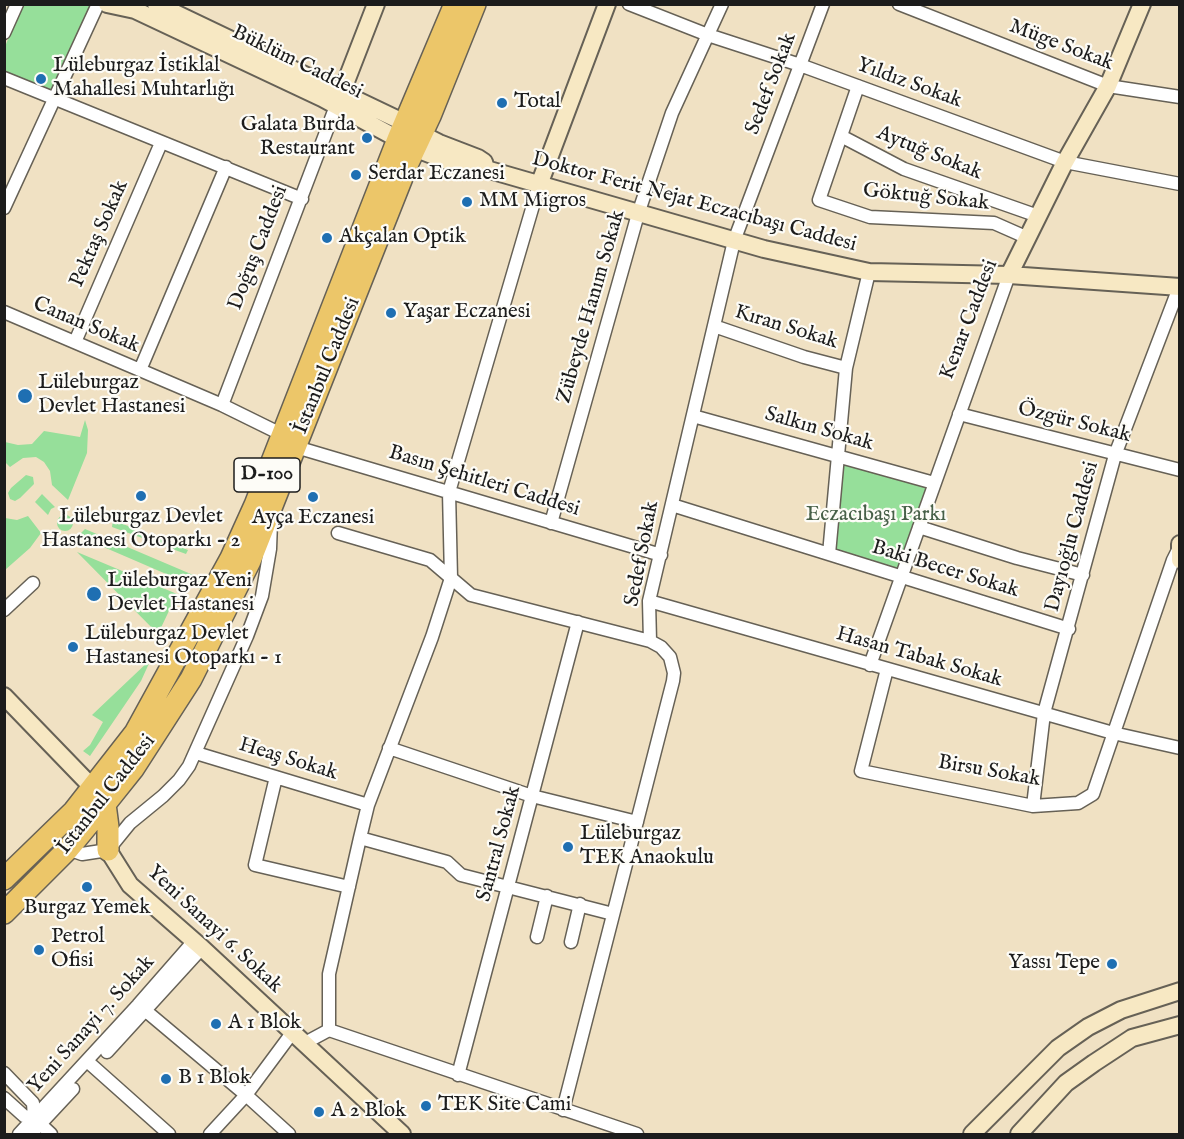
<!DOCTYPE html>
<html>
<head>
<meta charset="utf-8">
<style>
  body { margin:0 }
  #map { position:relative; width:1184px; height:1139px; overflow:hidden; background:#f0e1c3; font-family:"IM FELL English",serif }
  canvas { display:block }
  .frame { position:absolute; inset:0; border:6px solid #1c1c1c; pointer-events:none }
</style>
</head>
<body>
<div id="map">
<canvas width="1184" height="1139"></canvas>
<div class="frame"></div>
</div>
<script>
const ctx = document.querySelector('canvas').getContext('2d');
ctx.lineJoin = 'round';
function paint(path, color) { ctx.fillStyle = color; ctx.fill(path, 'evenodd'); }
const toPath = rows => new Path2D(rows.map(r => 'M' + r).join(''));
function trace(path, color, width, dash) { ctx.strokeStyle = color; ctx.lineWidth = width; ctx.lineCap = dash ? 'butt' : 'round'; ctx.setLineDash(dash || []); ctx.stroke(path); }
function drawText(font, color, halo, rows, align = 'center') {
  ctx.font = font + ' "IM FELL English",serif'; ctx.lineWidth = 4.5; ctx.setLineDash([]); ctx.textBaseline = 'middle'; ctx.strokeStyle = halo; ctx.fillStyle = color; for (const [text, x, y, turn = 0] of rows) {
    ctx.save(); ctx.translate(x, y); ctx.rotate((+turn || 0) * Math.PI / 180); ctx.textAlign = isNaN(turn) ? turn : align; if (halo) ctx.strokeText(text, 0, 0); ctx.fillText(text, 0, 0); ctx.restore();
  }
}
const green = toPath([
  [87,4,91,6,56,84,50,90,5,72,4,49,22,5],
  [85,420,88,430,87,453,68,500,52,485,50,471,44,462,36,457,23,458,10,467,5,462,5,442,18,445,32,444,44,431,80,437],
  [842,461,928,486,898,574,834,552],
  [26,475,33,477,34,484,20,498,15,501,10,499,8,493,11,488],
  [42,494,55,507,51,509,48,515,35,502],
  '57 523a8 8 0 1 1 16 0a8 8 0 1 1-16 0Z',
  [28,516,41,533,30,548,5,570,5,518,17,520],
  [113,520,188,550,186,554,112,527],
  [85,529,205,580,206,586,201,589,78,536],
  [77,552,177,594,158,634],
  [151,659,141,681,90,756,83,751,90,745,103,722,92,715]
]);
const street = toPath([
  [629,4,708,35,800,65,1065,162,1180,184],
  [899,4,1108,86,1180,97],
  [4,33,17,4],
  [4,78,302,199],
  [858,86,819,200,870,217,994,223,1028,238],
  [841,136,904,169,1038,216],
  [4,208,98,4],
  [4,312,222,405,283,435],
  [714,326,804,357,846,368],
  [75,342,161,143],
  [140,370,226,167],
  [222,405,336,106],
  [959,414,1180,470],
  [693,416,934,483],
  [296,447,661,555],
  [672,505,1069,629],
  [551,523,638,214,672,113,722,4],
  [919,527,1017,558,1083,575],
  [338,533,430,560,471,595,650,641],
  [829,554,846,368,869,272],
  [649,601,1113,733,1180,748],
  [4,610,33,583],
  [870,665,1009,275],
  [887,669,861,771,1033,806,1078,803,1093,794,1173,560,1179,548],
  [389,748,532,796,637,822],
  [196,753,368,805],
  [276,777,255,865,349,887],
  [1033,806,1044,713,1115,455,1180,285],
  [360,838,447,862,461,875,613,914],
  [68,849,82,854,108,850,130,823,163,796,179,780,189,766,247,636,262,596,270,549,271,522],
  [537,937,547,896],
  [571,942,580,904],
  [140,1006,246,1095,289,1134],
  [329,1030,637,1134],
  [303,1044,329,1030,329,974,360,838,368,805,432,637,451,578,449,492,539,185],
  [107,1052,202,948],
  [87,1061,169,1134],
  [4,1073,33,1103,34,1118],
  [458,1075,578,622],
  [4,1098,24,1116,34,1118,51,1134],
  [563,1110,673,681,674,673,670,657,661,647,650,641,649,601,734,241,823,4],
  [19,1134,138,1005,194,941],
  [31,1134,73,1089],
  [210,1134,246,1095,292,1033]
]);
const secondary = toPath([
  [107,4,135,10,322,98,398,139],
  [156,4,405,123],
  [338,102,376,4],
  [421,134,439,143,478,158,484,162,486,169],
  [414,148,473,171,486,169,764,249,869,272,1009,275,1180,287],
  [539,185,607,4],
  [1009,275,1065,162,1108,86,1142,4],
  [1180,544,1180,560],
  [4,696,93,788],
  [108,850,130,885,202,948,402,1134],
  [972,1134,1058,1048,1088,1027,1121,1010,1180,991],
  [1019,1134,1066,1083,1094,1063,1132,1038,1180,1025]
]);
const highway = toPath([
  [100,798,105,804,108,827,108,850],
  [4,879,74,811,135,733,231,558,255,505,398,139,455,4],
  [4,913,68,849,105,804,133,769,191,679,250,561,407,165,430,116,475,4]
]);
const markers = [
  [41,79,6,"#1f6fb2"],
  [502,103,6,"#1f6fb2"],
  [367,138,6,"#1f6fb2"],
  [356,175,6,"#1f6fb2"],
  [467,202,6,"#1f6fb2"],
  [327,238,6,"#1f6fb2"],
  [391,313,6,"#1f6fb2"],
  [25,396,8,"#1f6fb2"],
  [141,496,6,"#1f6fb2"],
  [313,497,6,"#1f6fb2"],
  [94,594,8,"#1f6fb2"],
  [73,647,6,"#1f6fb2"],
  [568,847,6,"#1f6fb2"],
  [87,887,6,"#1f6fb2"],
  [39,950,6,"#1f6fb2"],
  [1112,964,6,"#1f6fb2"],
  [216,1024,6,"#1f6fb2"],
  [166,1079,6,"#1f6fb2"],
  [426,1106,6,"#1f6fb2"],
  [319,1112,6,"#1f6fb2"]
];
const shields = [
  [267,475,66]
];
const shieldNames = [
  ["D-100",267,475]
];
const streetNames = [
  ["Müge Sokak",1061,46,21],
  ["Büklüm Caddesi",297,63,26],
  ["Sedef Sokak",772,84,-69],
  ["Yıldız Sokak",909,84,20],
  ["Aytuğ Sokak",929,154,22],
  ["Göktuğ Sokak",926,198,6],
  ["Doktor Ferit Nejat Eczacıbaşı Caddesi",694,203,15],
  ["Pektaş Sokak",100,234,-66],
  ["Doğuş Caddesi",259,248,-69],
  ["Zübeyde Hanım Sokak",592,307,-74],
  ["Kenar Caddesi",970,320,-69],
  ["Canan Sokak",86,326,23],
  ["Kıran Sokak",786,328,17],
  ["İstanbul Caddesi",328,366,-68],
  ["Özgür Sokak",1074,423,14],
  ["Salkın Sokak",819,430,16],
  ["Basın Şehitleri Caddesi",484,482,17],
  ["Dayıoğlu Caddesi",1073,537,-75],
  ["Sedef Sokak",643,554,-79],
  ["Baki Becer Sokak",945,570,17],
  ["Hasan Tabak Sokak",919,658,16],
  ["Heaş Sokak",288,760,17],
  ["Birsu Sokak",989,772,10],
  ["İstanbul Caddesi",107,795,-52],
  ["Santral Sokak",500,844,-75],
  ["Yeni Sanayi 6. Sokak",214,930,43],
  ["Yeni Sanayi 7. Sokak",92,1025,-48]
];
const poiNames = [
  ["Lüleburgaz İstiklal",53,67],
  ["Mahallesi Muhtarlığı",53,91],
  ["Total",514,103],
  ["Galata Burda",355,126,"right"],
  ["Restaurant",355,150,"right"],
  ["Serdar Eczanesi",368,175],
  ["MM Migros",479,202],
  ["Akçalan Optik",339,238],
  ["Yaşar Eczanesi",403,313],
  ["Lüleburgaz",38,384],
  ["Devlet Hastanesi",38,408],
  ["Lüleburgaz Devlet",141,518,"center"],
  ["Hastanesi Otoparkı - 2",141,542,"center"],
  ["Ayça Eczanesi",313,519,"center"],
  ["Lüleburgaz Yeni",107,582],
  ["Devlet Hastanesi",107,606],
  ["Lüleburgaz Devlet",85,635],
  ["Hastanesi Otoparkı - 1",85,659],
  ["Lüleburgaz",580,835],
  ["TEK Anaokulu",580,859],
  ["Burgaz Yemek",87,909,"center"],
  ["Petrol",51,938],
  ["Ofisi",51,962],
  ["Yassı Tepe",1100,964,"right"],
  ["A 1 Blok",228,1024],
  ["B 1 Blok",178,1079],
  ["TEK Site Cami",438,1106],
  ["A 2 Blok",331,1112]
];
const parkNames = [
  ["Eczacıbaşı Parkı",876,516]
];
paint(green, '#96df9a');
trace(street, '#666156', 15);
trace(secondary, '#666156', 20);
trace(highway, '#666156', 24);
trace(street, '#fff', 12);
trace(secondary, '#f7e8c3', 16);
trace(highway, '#ecc669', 21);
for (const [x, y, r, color] of markers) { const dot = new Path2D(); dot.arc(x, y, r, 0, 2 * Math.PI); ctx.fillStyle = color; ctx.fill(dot); trace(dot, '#fdfcf7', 2); }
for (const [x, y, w] of shields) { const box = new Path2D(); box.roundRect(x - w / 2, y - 17, w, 34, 4.5); ctx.fillStyle = '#fdfcf7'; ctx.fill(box); trace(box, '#1c1c1c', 1.5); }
drawText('bold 20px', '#1c1c1c', null, shieldNames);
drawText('21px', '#1c1c1c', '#fdfcf7', streetNames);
drawText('21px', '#1c1c1c', '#fdfcf7', poiNames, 'left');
drawText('21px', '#476048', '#fdfcf7', parkNames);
</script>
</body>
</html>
